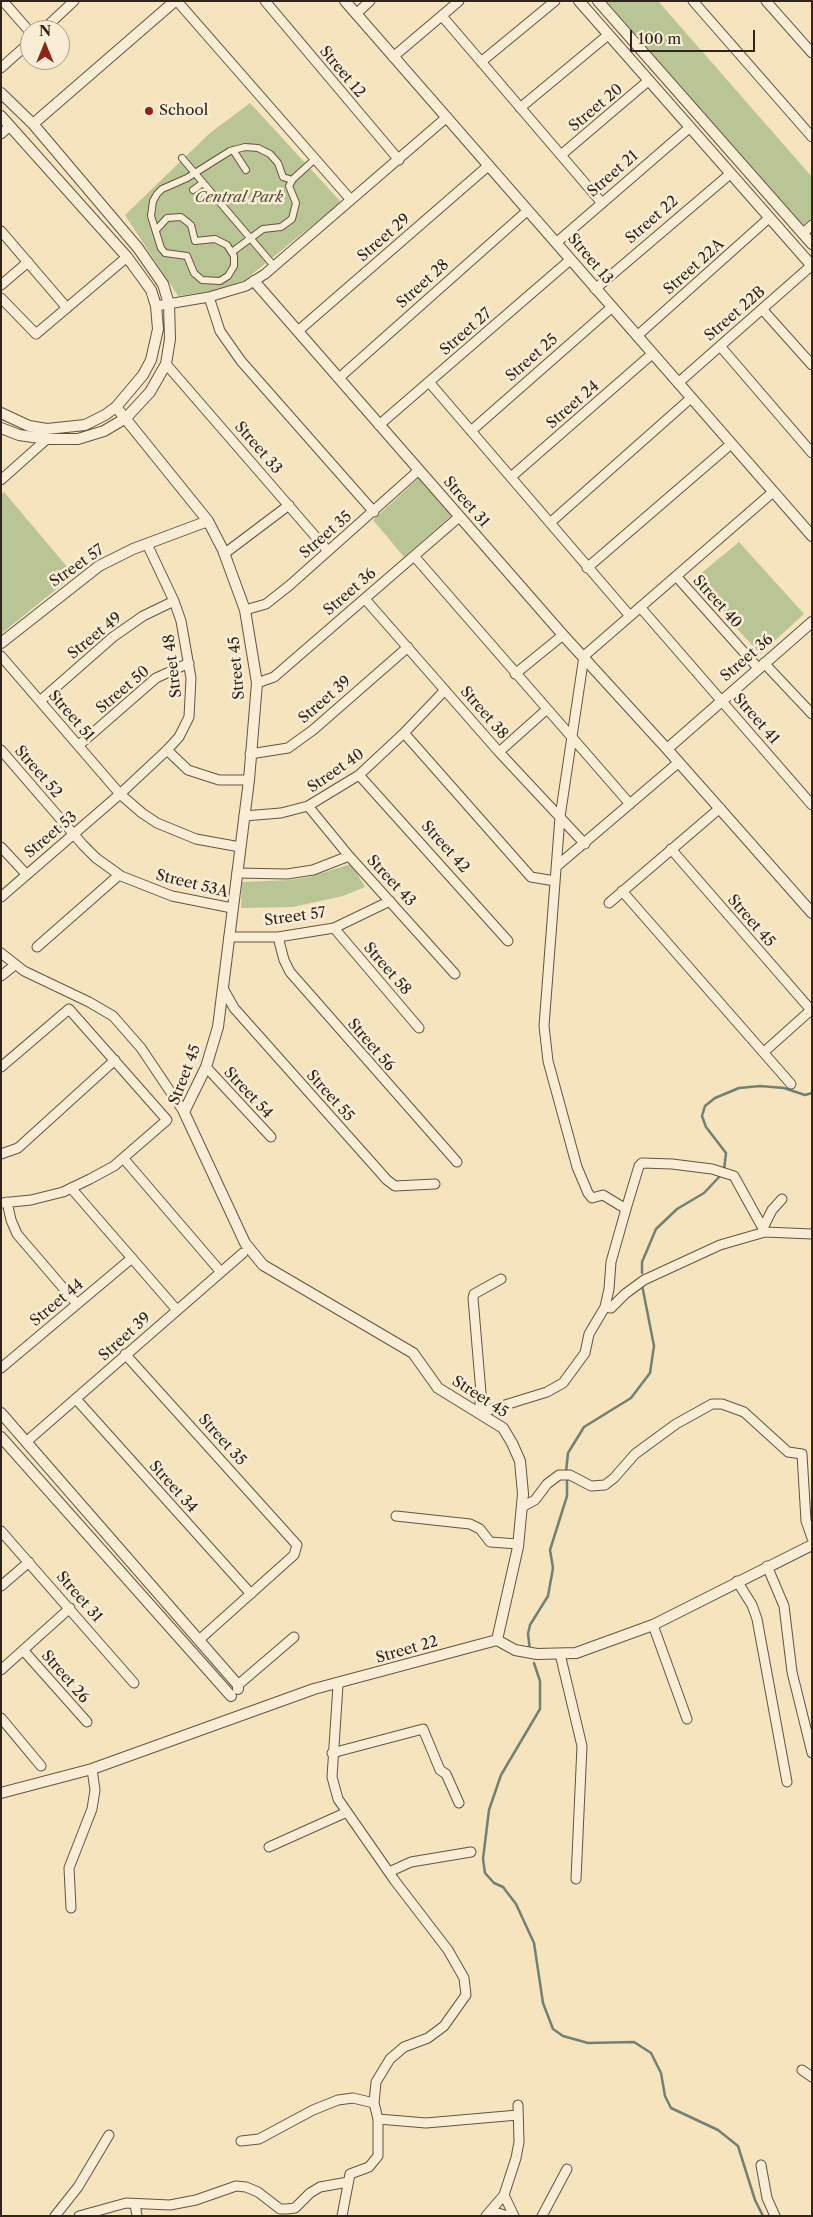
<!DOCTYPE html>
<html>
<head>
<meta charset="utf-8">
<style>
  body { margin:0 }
  #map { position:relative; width:813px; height:2217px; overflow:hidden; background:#f6e4be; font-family:"Libre Caslon Text",serif }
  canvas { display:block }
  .frame { position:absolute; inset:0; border:2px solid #30251c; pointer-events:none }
  .north { position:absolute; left:20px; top:20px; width:50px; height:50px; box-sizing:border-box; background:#f9edd5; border:1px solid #a99d8b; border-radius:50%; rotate:0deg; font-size:14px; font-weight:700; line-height:20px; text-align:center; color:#30251c }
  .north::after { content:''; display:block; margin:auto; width:18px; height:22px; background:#8f2418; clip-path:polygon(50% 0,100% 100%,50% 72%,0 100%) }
  .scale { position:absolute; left:630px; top:30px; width:125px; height:22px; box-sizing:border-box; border:2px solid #30251c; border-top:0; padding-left:6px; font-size:15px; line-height:18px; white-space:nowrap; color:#30251c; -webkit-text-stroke:4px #f9edd5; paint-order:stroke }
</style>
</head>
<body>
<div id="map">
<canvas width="813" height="2217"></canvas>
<div class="frame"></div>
<div class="north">N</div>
<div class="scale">100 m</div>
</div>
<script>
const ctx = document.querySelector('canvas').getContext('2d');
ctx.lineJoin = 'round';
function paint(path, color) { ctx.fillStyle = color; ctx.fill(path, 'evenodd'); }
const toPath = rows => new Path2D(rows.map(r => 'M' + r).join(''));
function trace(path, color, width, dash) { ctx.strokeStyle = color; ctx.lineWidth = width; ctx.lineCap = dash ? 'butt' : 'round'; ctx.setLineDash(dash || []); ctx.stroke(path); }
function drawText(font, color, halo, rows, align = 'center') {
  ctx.font = font + ' "Libre Caslon Text",serif'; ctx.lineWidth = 5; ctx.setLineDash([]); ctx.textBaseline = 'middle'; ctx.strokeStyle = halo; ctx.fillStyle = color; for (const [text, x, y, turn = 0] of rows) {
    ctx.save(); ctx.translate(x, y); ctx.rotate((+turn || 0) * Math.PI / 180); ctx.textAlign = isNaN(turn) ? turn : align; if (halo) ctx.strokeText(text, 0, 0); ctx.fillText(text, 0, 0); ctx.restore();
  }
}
const green = toPath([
  [606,1,658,1,812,177,812,218,802,226],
  [250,103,341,202,245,280,212,291,178,296,125,215,210,133],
  [419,478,452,515,404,557,373,520],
  [4,492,74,575,1,634,1,495],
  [739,542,804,614,760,654,693,580],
  [351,864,365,887,343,896,293,907,241,908,242,882,290,880,309,877]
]);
const stream = toPath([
  [724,1170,726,1153,706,1127,702,1116,705,1106,715,1098,739,1088,760,1086,784,1088,805,1095,812,1093],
  [642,1273,642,1262,656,1229,677,1209,704,1193,721,1175],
  [566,1472,568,1453,584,1427,631,1398,650,1373,654,1346,642,1285],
  [530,1650,528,1634,530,1625,548,1596,553,1568,550,1550,567,1496,567,1477],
  [534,1663,540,1681,540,1709,501,1775,489,1810,483,1859,485,1873,494,1883,503,1887,516,1904,534,1943,543,2003,553,2029,563,2036,588,2043,634,2042,651,2053,661,2073,665,2096,671,2108,718,2130,738,2146,755,2200,763,2216]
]);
const pedestrian = toPath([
  [233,150,246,170],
  [182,158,274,266],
  [193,190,203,183],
  [157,229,167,218,181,217,191,225,195,241,215,239,227,245,234,256,234,266,228,276,220,281,202,280,194,273,187,256,165,253,161,248,151,216,153,201,157,194,162,189,187,178,230,151,245,147,258,148,270,154,278,163,283,177,292,180],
  [232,252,263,229,281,227,292,219,296,203,289,186,293,179,315,159]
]);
const minor = toPath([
  [3,1,30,32],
  [177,1,351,200],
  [265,1,399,160],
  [693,1,812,137],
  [766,1,812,53],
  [356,14,370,1],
  [442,16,601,202],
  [43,30,74,1],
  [393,57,459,1],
  [481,62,555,1],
  [1,68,30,42],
  [520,108,608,35],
  [1,134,10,126],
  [561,155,648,81],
  [1,231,67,308],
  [803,233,812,225],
  [556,243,689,128],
  [1,285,28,262],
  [595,289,730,174],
  [209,297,220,331,241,361,374,512],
  [1,298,36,334,127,257],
  [156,306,209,297,246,286,265,274,447,117],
  [762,309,812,365],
  [298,331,488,166],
  [637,336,769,218],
  [720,346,812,453],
  [166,364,328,551],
  [339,378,527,211],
  [429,382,630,616],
  [678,383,811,266],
  [379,425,570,260],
  [471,431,611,308],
  [511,477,652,354],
  [1,480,47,439],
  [773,492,584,656,560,817,544,1026,548,1061,577,1167,588,1193,592,1198,603,1195,626,1209,611,1262,609,1289,605,1307,611,1308,625,1294,644,1280,720,1245,765,1232,812,1234],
  [551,522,691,398],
  [224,554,289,505],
  [414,556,630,804],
  [587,568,731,444],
  [676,576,758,668],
  [365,599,499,752,585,844],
  [640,607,812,805],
  [245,610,266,604,290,585,419,470],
  [1,656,120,794,142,813,157,823,196,839,240,847],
  [764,663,812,714],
  [515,674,563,635],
  [257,683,274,677,459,517],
  [40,701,113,637,143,616,174,601],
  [404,733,531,877,555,881],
  [79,745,156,678,189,663],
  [1,750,83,845,96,858,121,876,172,896,232,908],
  [167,750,188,770,219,780,249,780],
  [499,752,546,710],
  [250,754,288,748,313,730,408,647],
  [359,775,508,941],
  [308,806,349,856,455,974],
  [244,816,281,813,308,806,359,775,404,733,445,690],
  [1,847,26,874],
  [671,849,811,1010],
  [557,866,679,762],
  [237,873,287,874,313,870,349,856],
  [622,891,791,1084],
  [1,897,120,794,167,750,179,737,189,717,191,678,181,621,174,601,147,544],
  [609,903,720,808],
  [334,928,419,1028],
  [229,937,278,937,334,928,390,901],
  [278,937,284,960,290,972,457,1162],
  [37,947,119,875],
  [1,953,24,971,89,1002,113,1016,141,1048,184,1112],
  [1,976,15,965],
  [224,990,234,1008,387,1180,395,1186,435,1184],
  [764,1052,812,1009],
  [1,1067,69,1009,167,1120,114,1166,90,1179,63,1192,31,1200,1,1203],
  [206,1067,271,1137],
  [1,1154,18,1148,115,1060],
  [124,1159,220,1271],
  [71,1188,176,1309],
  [7,1202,11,1220,17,1234,77,1304],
  [626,1209,639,1166,642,1163,672,1164,712,1169,734,1176,765,1232],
  [763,1228,772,1210,782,1199],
  [501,1279,474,1294,473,1298,481,1393,479,1413,547,1392,563,1383,585,1353,589,1334,605,1307],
  [125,1354,297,1545,294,1555,199,1640],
  [1,1368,132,1258],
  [76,1399,251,1594],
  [26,1442,243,1253],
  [522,1507,535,1500,547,1484,559,1475,570,1475,591,1486,605,1485,614,1478,635,1454,676,1424,712,1404,722,1404,744,1412,788,1452,802,1454,806,1521,812,1538],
  [396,1516,470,1524,480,1529,490,1542,518,1544],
  [1,1531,134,1683],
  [767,1566,784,1606,792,1672,812,1753],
  [737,1581,752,1605,757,1619,787,1782],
  [1,1586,29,1562],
  [653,1625,687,1719],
  [23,1650,87,1722],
  [560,1654,582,1746,576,1879],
  [1,1670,70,1608],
  [238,1685,294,1637],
  [338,1685,332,1777,338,1799,395,1881,448,1950,464,1978,466,1995,444,2026,428,2038,404,2047,390,2059,376,2082,374,2103,378,2119,378,2156,369,2167,350,2174,342,2216],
  [1,1718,41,1766],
  [332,1753,423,1729,440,1770,446,1774,459,1803],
  [269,1847,347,1812],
  [389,1872,411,1862,471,1852],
  [71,1908,69,1868,92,1809,95,1790,92,1769],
  [802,2070,812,2077],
  [378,2119,426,2123,518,2115],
  [241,2141,259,2139,313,2110,338,2100,353,2098,374,2103],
  [761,2165,767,2198,775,2216],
  [504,2195,514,2216],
  [135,2204,137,2216],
  [491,2211,508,2216],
  [55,2216,78,2187,109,2135],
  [79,2216,126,2203,170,2205,196,2200,236,2186,246,2187,258,2192,280,2209,287,2209,295,2208,310,2193,320,2187,348,2182],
  [486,2216,504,2195,516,2158,519,2142,518,2105],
  [542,2216,567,2169]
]);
const tertiary = toPath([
  [345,1,812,536],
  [579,1,812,266],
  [598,1,812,244],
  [1,93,33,124,138,248,163,284,169,304,170,339,166,364,150,392,126,418,104,431,78,439,47,439,19,435,1,428],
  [1,116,127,257,151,290,156,306,158,329,151,360,143,375,116,407,105,415,85,425,47,429,29,426,1,413],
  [33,124,175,1],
  [254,281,563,635,667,749,812,622],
  [116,407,208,521,223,550,245,610,257,683,249,780,218,1027,206,1067,184,1112,245,1243,263,1265,413,1353,438,1388,503,1428,512,1443,520,1461,523,1494,518,1547,497,1640],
  [1,643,99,566,133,549,208,521],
  [667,749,812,913],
  [1,1413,238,1685,238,1689],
  [1,1437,231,1696],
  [1,1793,92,1769,314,1689,497,1640,515,1650,537,1654,576,1653,653,1625,812,1545]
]);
const markers = [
  [149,111,5,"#8f2418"]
];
const streetNames = [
  ["Street 12",342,72,50],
  ["Street 20",596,108,-40],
  ["Street 21",613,174,-41],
  ["Street 22",652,220,-41],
  ["Street 29",384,238,-41],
  ["Street 13",590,259,50],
  ["Street 22A",694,267,-42],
  ["Street 28",423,284,-42],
  ["Street 22B",735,314,-41],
  ["Street 27",466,332,-41],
  ["Street 25",532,358,-41],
  ["Street 24",573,405,-41],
  ["Street 33",258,448,49],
  ["Street 31",466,502,49],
  ["Street 35",326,535,-41],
  ["Street 57",77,566,-35],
  ["Street 36",350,592,-41],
  ["Street 40",717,602,48],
  ["Street 49",95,636,-39],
  ["Street 36",747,658,-41],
  ["Street 48",173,666,-97],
  ["Street 45",237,668,-95],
  ["Street 50",123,690,-40],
  ["Street 39",325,700,-41],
  ["Street 38",484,713,49],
  ["Street 51",71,716,49],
  ["Street 41",756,719,49],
  ["Street 40",336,771,-35],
  ["Street 52",38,772,49],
  ["Street 53",51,835,-40],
  ["Street 42",445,847,48],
  ["Street 43",391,881,47],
  ["Street 53A",192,884,14],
  ["Street 57",295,917,-8],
  ["Street 45",751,921,49],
  ["Street 58",387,969,49],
  ["Street 56",371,1045,49],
  ["Street 45",185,1075,-69],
  ["Street 54",248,1093,47],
  ["Street 55",330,1096,48],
  ["Street 44",57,1303,-40],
  ["Street 39",125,1337,-42],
  ["Street 45",480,1397,33],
  ["Street 35",222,1440,48],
  ["Street 34",173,1487,48],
  ["Street 31",79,1597,49],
  ["Street 22",407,1650,-16],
  ["Street 26",65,1677,49]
];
const poiNames = [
  ["School",159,111]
];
const parkNames = [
  ["Central Park",239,198]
];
paint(green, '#b9c594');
trace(stream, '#718174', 2.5);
trace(pedestrian, '#625544', 8);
trace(minor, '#625544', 11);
trace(tertiary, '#625544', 12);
trace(pedestrian, '#f9edd5', 6);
trace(minor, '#f9edd5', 9);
trace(tertiary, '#f9edd5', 10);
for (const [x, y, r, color] of markers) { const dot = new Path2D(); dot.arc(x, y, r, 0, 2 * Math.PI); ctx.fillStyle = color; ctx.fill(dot); trace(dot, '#f9edd5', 2); }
drawText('15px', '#30251c', '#f9edd5', streetNames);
drawText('15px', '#30251c', '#f9edd5', poiNames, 'left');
drawText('italic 15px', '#524d3a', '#f9edd5', parkNames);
</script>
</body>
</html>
